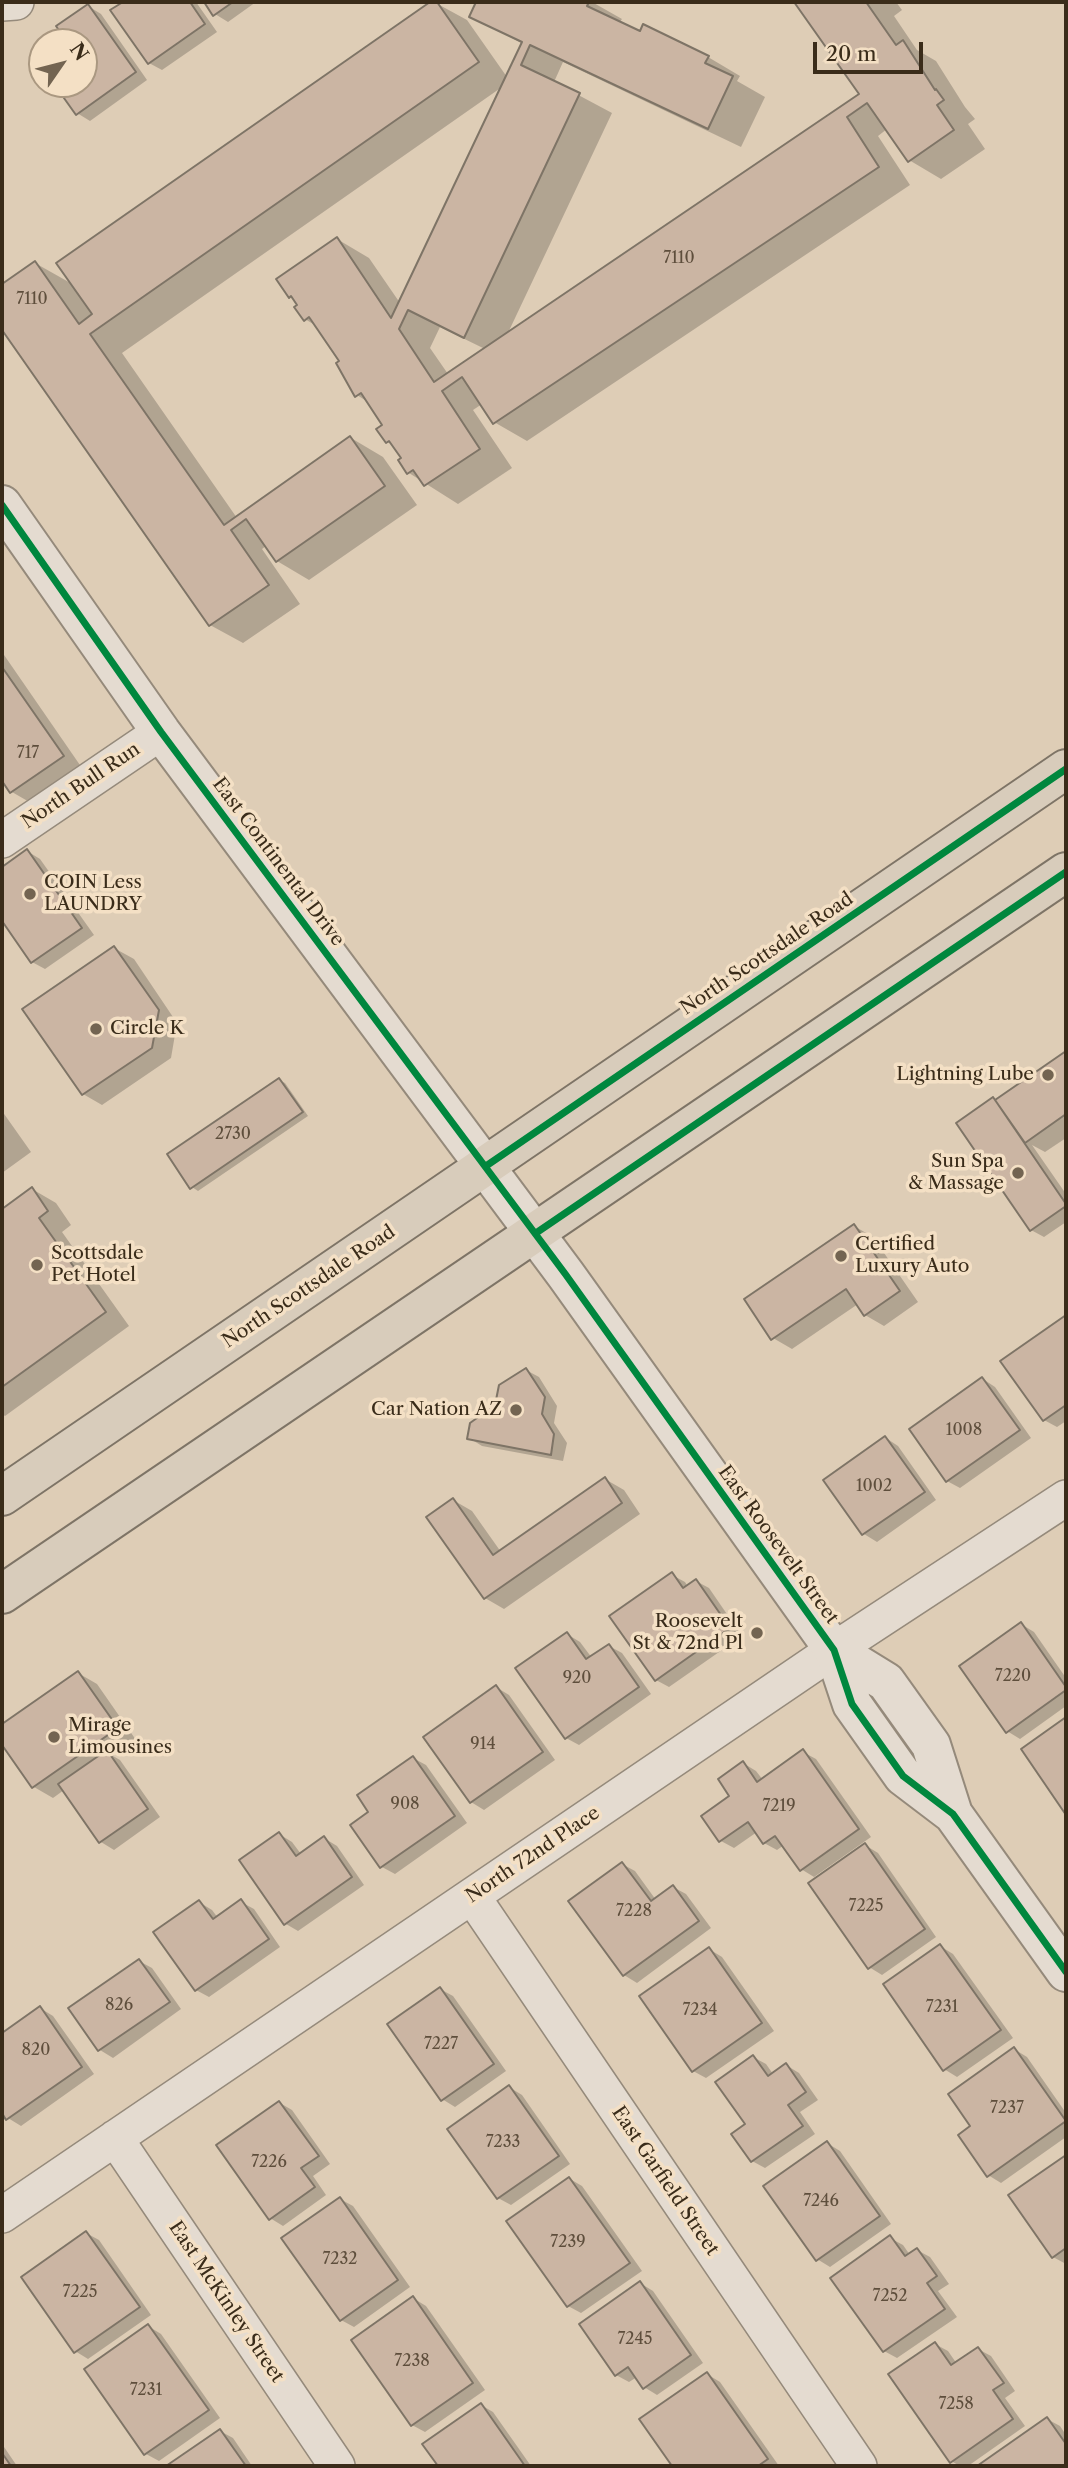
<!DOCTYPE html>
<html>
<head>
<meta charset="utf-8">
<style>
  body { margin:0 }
  #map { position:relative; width:1068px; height:2468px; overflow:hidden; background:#decdb6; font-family:"Libre Caslon Text",serif }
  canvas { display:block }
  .frame { position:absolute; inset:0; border:4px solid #3a2c1a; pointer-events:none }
  .north { position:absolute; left:28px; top:28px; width:70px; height:70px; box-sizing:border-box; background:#f4e0c5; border:2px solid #aa9881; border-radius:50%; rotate:55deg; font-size:19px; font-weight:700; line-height:28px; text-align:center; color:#3a2c1a }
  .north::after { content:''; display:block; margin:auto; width:24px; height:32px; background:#736451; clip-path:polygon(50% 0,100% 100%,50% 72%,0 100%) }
  .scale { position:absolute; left:813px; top:42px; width:110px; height:32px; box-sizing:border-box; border:4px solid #3a2c1a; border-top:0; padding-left:9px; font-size:21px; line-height:24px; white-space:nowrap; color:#3a2c1a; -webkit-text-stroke:5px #f4e0c5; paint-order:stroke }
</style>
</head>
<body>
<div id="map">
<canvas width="1068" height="2468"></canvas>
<div class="frame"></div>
<div class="north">N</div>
<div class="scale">20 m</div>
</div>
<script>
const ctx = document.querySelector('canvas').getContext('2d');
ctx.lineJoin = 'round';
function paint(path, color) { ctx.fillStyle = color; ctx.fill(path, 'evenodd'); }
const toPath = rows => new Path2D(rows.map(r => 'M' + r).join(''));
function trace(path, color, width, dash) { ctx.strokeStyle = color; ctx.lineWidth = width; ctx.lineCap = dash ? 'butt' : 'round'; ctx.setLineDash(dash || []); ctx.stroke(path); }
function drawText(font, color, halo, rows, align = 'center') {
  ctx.font = font + ' "Libre Caslon Text",serif'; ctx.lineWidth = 7; ctx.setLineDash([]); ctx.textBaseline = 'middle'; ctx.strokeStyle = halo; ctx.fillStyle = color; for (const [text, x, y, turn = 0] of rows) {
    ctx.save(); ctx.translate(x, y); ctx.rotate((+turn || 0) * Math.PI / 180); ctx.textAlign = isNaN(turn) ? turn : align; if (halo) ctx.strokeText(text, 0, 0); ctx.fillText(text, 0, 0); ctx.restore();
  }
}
const shadow = toPath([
  [126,2,196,2,217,32,162,70,149,63,113,11],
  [206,2,256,2,228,22,215,14],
  [434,2,467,20,507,77,523,44,471,16,478,2,592,2,622,19,619,23,708,57,740,76,737,81,765,97,741,147,563,62,554,82,612,113,507,335,861,95,797,2,896,2,902,10,894,16,917,50,936,61,965,107,975,119,968,124,985,149,941,179,909,160,887,129,878,136,910,185,527,441,494,422,482,404,473,410,512,468,458,504,409,473,403,459,395,446,387,442,384,426,368,402,357,395,341,362,318,327,305,319,300,305,290,297,337,239,369,258,400,303,502,87,122,353,237,518,351,438,383,457,417,505,309,580,277,561,266,546,262,549,300,604,243,643,210,625,2,327,2,286,35,263,74,285,59,263],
  [440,327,485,349,448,374,430,348],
  [88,6,101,14,147,80,90,121,77,113,57,84,84,84,84,42,64,42],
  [2,652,82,768,31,803,12,792,2,777],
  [27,851,40,859,94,935,45,969,32,962,2,918,2,869],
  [114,948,134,959,177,1023,171,1058,102,1105,83,1094],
  [1066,1053,1066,1138,1045,1152,1032,1145,1066,1194,1066,1222,1044,1237,1031,1230,996,1101],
  [279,1080,285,1083,308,1116,198,1191,192,1187],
  [2,1111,31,1152,2,1173],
  [32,1189,56,1203,71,1225,62,1232,129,1326,5,1416,2,1414,2,1211],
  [854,1226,873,1237,918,1302,884,1326,865,1315,858,1304,792,1349,773,1338],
  [1066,1317,1066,1421,1057,1427,1044,1420,1003,1361],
  [526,1370,539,1377,557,1406,554,1423,567,1443,563,1461,482,1446,469,1438],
  [983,1379,995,1387,1031,1438,960,1488,947,1481],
  [886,1438,898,1446,936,1500,877,1542,864,1534,826,1480],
  [605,1479,624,1490,640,1514,504,1609,485,1598,453,1500,472,1511,501,1552],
  [672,1575,685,1582,688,1587,696,1581,709,1588,742,1636,669,1687,656,1680],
  [1021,1624,1034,1632,1066,1678,1066,1706,1020,1739,1007,1731],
  [567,1634,580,1642,592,1658,609,1646,622,1653,651,1694,579,1745,566,1738],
  [78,1673,97,1684,136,1740,113,1756,120,1760,160,1817,114,1850,101,1842,64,1790,53,1798,34,1787,2,1742,2,1726],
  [496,1687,509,1695,555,1760,484,1810,471,1802],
  [803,1752,816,1759,871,1837,814,1877,801,1869,784,1845,777,1850,764,1843,757,1832,734,1848,721,1841,704,1816,732,1797,743,1763,756,1771,763,1780],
  [413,1758,426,1765,467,1823,395,1874,382,1867,371,1813],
  [279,1834,292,1842,301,1854,324,1838,337,1846,364,1885,298,1931,286,1924],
  [865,1845,878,1853,936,1937,882,1975,869,1967],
  [622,1864,635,1871,656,1900,673,1887,686,1894,711,1928,637,1983,624,1975,571,1902],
  [199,1902,212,1910,218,1918,241,1902,254,1909,280,1947,209,1997,196,1990],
  [940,1946,953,1954,1013,2038,957,2077,944,2069],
  [709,1949,722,1957,774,2031,706,2078,693,2071],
  [139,1961,152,1968,181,2009,113,2058,100,2050,71,2009],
  [440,1989,453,1996,506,2071,455,2107,442,2099],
  [40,2008,53,2016,94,2074,21,2126,8,2118,2,2110,2,2035],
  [1014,2049,1027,2057,1066,2113,1066,2137,1001,2183,988,2175,973,2127],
  [753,2057,766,2064,773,2074,786,2065,799,2073,818,2100,800,2112,815,2134,765,2168,752,2161,747,2125],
  [509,2087,522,2095,570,2164,511,2205,498,2198],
  [280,2103,292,2110,330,2164,313,2176,326,2195,283,2226,270,2218],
  [827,2143,840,2151,891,2224,830,2267,817,2259],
  [1066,2157,1066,2264,1053,2257,1011,2196],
  [570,2179,582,2186,642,2271,581,2313,568,2306],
  [340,2199,353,2206,410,2287,354,2327,341,2320],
  [86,2233,99,2240,151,2315,88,2359,75,2351],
  [890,2238,903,2245,910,2255,917,2250,930,2257,949,2284,938,2291,957,2317,897,2358,884,2351],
  [640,2283,653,2291,703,2363,657,2395,644,2387,637,2377,629,2382,616,2375],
  [413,2298,426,2306,485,2390,425,2432,412,2425],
  [148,2326,161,2334,220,2418,159,2461,146,2454,86,2370],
  [935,2344,948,2351,957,2364,978,2349,991,2356,1015,2391,1005,2398,1025,2426,968,2466,960,2466,951,2461],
  [707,2374,720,2382,779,2466,674,2466,642,2420],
  [481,2405,493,2412,531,2466,440,2466,424,2444],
  [1047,2419,1060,2426,1066,2435,1066,2466,980,2466],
  [220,2431,233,2438,252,2466,169,2466],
  [2,2444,17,2466,2,2466]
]);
const building = toPath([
  [123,2,190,2,205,24,148,64,110,10,123,2],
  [204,2,233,2,213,16,204,2],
  [430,2,437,2,479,62,90,334,224,525,350,436,385,486,276,562,246,519,231,530,269,585,209,626,2,330,2,284,35,261,79,324,92,314,56,263,430,2],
  [476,2,589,2,587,6,640,31,643,24,709,56,705,63,733,76,708,129,530,45,521,65,580,93,464,338,408,310,399,329,434,382,859,94,794,2,866,2,896,45,903,40,935,90,936,89,944,100,937,105,954,130,908,162,867,103,847,117,879,167,493,424,462,377,442,391,480,449,424,486,413,470,407,474,398,460,401,458,389,441,386,443,376,429,382,425,361,393,355,397,336,363,339,361,309,317,304,321,294,307,297,305,291,296,289,298,276,279,337,237,391,318,522,42,469,17,476,2],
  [88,4,136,72,76,115,54,84,84,84,84,42,61,42,65,39,56,26,88,4],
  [2,667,64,756,10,793,2,781,2,667],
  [27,849,82,928,31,963,2,921,2,867,27,849],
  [114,946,159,1010,152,1048,82,1095,22,1009,114,946],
  [1066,1051,1066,1114,1025,1143,995,1100,1066,1051],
  [279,1078,303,1112,190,1189,167,1154,279,1078],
  [993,1097,1066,1204,1066,1206,1030,1231,956,1123,993,1097],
  [32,1187,48,1211,39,1218,106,1312,2,1387,2,1209,32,1187],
  [854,1224,900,1291,864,1316,846,1289,771,1340,744,1299,854,1224],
  [1066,1315,1066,1405,1043,1421,1000,1361,1066,1315],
  [526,1368,545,1397,542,1414,554,1434,551,1455,467,1439,470,1423,495,1405,499,1385,526,1368],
  [982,1377,1020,1430,946,1482,909,1429,982,1377],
  [885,1436,925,1492,862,1535,823,1480,885,1436],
  [605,1477,622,1503,484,1599,426,1517,453,1498,493,1555,605,1477],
  [672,1572,683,1588,696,1579,730,1628,655,1681,609,1616,672,1572],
  [1021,1622,1066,1687,1066,1690,1006,1733,959,1666,1021,1622],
  [567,1632,586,1659,609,1644,639,1687,565,1739,515,1668,567,1632],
  [78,1671,118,1728,32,1788,2,1745,2,1724,78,1671],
  [496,1685,543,1752,470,1803,423,1737,496,1685],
  [1066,1717,1066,1815,1021,1749,1066,1717],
  [803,1749,859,1829,800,1871,775,1836,763,1844,748,1822,719,1842,701,1816,729,1796,718,1779,743,1761,757,1782,803,1749],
  [107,1750,148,1809,99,1843,58,1784,107,1750],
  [413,1756,455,1816,380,1868,350,1825,368,1812,357,1795,413,1756],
  [279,1832,296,1856,324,1836,352,1877,284,1925,239,1860,279,1832],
  [865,1843,925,1929,868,1969,808,1883,865,1843],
  [622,1862,651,1901,673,1885,699,1921,623,1976,568,1901,622,1862],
  [241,1899,269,1939,195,1991,153,1932,199,1900,213,1919,241,1899],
  [940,1944,1001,2030,943,2071,883,1984,940,1944],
  [709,1947,762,2023,692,2072,639,1996,709,1947],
  [139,1959,170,2002,98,2051,68,2008,139,1959],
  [440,1987,494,2064,441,2101,387,2024,440,1987],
  [40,2006,82,2067,6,2120,2,2113,2,2033,40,2006],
  [1014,2047,1066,2121,987,2177,958,2135,970,2126,948,2094,1014,2047],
  [753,2055,768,2076,786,2063,806,2092,788,2105,803,2126,751,2162,731,2134,745,2124,715,2082,753,2055],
  [509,2085,559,2156,497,2199,447,2129,509,2085],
  [279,2101,319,2156,301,2168,315,2187,269,2220,216,2145,279,2101],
  [827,2141,880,2216,816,2261,763,2186,827,2141],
  [1066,2155,1066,2248,1052,2258,1008,2195,1066,2155],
  [569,2177,630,2263,567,2307,506,2221,569,2177],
  [340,2197,398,2280,340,2321,281,2238,340,2197],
  [86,2231,140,2307,74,2353,21,2277,86,2231],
  [890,2235,905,2256,917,2248,937,2276,927,2283,945,2309,883,2352,830,2278,890,2235],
  [640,2281,691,2355,643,2389,628,2367,615,2376,579,2324,640,2281],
  [413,2296,473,2383,411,2426,351,2340,413,2296],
  [148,2324,209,2410,144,2455,84,2369,148,2324],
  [935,2342,951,2365,978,2347,1004,2383,993,2390,1013,2419,950,2463,888,2374,935,2342],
  [707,2372,768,2459,758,2466,672,2466,639,2419,707,2372],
  [481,2403,525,2466,438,2466,422,2444,481,2403],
  [1047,2417,1066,2444,1066,2466,977,2466,1047,2417],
  [220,2429,246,2466,166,2466,220,2429],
  [2,2453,11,2466,2,2466,2,2453]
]);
const minor = toPath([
  [2,3,16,2],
  [2,840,161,732],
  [472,1896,859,2466],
  [115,2138,337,2466],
  [2,2215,834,1650,1066,1498]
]);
const tertiary = toPath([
  [2,505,161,732,566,1275,834,1650,852,1704,903,1776,953,1814,1066,1972],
  [834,1650,886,1682,931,1745,953,1814]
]);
const primary = toPath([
  [2,1496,1066,769],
  [2,1594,1066,872]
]);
const cycleway = toPath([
  [2,505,161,732,566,1275,834,1650,852,1704,903,1776,953,1814,1066,1972],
  [486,1166,1066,769],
  [536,1233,1066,872]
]);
const markers = [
  [30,894,7,"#736451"],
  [96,1029,7,"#736451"],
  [1048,1075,7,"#736451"],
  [1018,1173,7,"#736451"],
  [841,1256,7,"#736451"],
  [37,1265,7,"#736451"],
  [516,1410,7,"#736451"],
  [757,1633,7,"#736451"],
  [54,1737,7,"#736451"]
];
const numberNames = [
  ["7110",679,258],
  ["7110",32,299],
  ["717",28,753],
  ["2730",233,1134],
  ["1008",964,1430],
  ["1002",874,1486],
  ["7220",1013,1676],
  ["920",577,1678],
  ["914",483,1744],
  ["908",405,1804],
  ["7219",779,1806],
  ["7225",866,1906],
  ["7228",634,1911],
  ["826",119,2005],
  ["7231",942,2007],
  ["7234",700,2010],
  ["7227",441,2044],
  ["820",36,2050],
  ["7237",1007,2108],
  ["7233",503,2142],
  ["7226",269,2162],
  ["7246",821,2201],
  ["7239",568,2242],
  ["7232",340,2259],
  ["7225",80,2292],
  ["7252",890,2296],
  ["7245",635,2339],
  ["7238",412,2361],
  ["7231",146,2390],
  ["7258",956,2404]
];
const streetNames = [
  ["North Bull Run",81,786,-34],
  ["East Continental Drive",278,862,53],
  ["North Scottsdale Road",767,954,-34],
  ["North Scottsdale Road",309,1287,-34],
  ["East Roosevelt Street",778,1545,54],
  ["North 72nd Place",533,1855,-34],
  ["East Garfield Street",665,2181,56],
  ["East McKinley Street",226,2302,56]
];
const poiNames = [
  ["COIN Less",44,883],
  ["LAUNDRY",44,905],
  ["Circle K",110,1029],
  ["Lightning Lube",1034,1075,"right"],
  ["Sun Spa",1004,1162,"right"],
  ["& Massage",1004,1184,"right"],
  ["Certified",855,1245],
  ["Luxury Auto",855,1267],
  ["Scottsdale",51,1254],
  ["Pet Hotel",51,1276],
  ["Car Nation AZ",502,1410,"right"],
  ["Roosevelt",743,1622,"right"],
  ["St & 72nd Pl",743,1644,"right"],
  ["Mirage",68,1726],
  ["Limousines",68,1748]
];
paint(shadow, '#0003');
paint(building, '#cbb5a3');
trace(building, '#7e7466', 2);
trace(minor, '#958a7b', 38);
trace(tertiary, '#958a7b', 42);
trace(primary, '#7e7466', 42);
trace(minor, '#e4dbd0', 35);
trace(tertiary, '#e4dbd0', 38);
trace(primary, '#d8ccbb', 38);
trace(cycleway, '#00873e', 7);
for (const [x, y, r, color] of markers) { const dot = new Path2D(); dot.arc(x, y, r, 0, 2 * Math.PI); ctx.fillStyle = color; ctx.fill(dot); trace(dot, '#f4e0c5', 2.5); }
drawText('16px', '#5e4e3c', null, numberNames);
drawText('19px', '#3a2c1a', '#f4e0c5', streetNames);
drawText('19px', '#3a2c1a', '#f4e0c5', poiNames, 'left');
</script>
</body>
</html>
